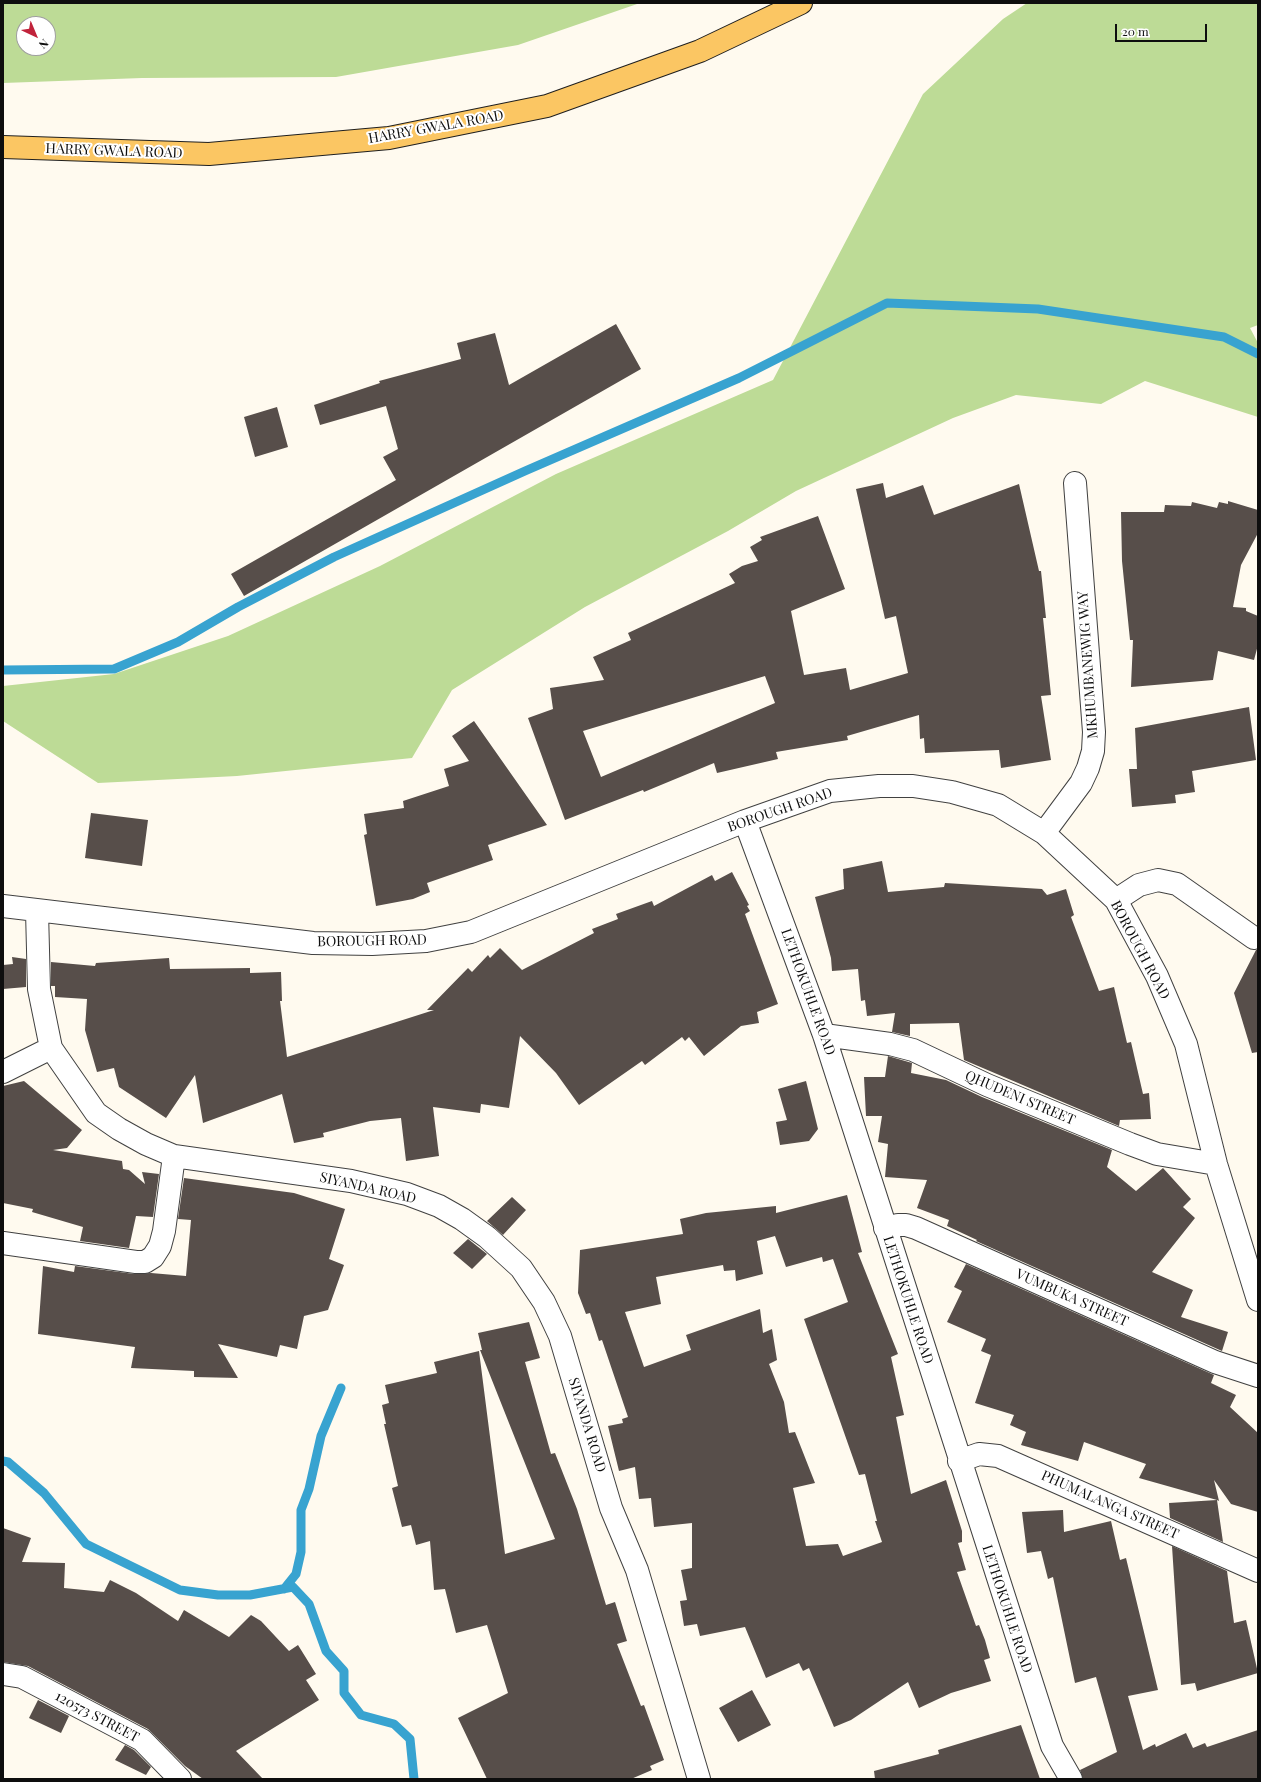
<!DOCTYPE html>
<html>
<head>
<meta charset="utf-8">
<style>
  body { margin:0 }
  #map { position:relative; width:1261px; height:1782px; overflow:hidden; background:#fffaef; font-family:"Playfair Display",serif }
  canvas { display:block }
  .frame { position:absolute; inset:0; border:4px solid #0e0e0e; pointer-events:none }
  .north { position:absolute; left:16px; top:16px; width:40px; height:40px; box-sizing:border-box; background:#fff; border:1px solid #9f9f9f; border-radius:50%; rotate:136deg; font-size:11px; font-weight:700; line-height:16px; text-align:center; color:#0e0e0e }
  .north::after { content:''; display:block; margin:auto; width:14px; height:18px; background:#c1233b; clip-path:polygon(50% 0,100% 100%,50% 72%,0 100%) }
  .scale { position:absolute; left:1115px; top:24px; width:92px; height:18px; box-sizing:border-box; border:2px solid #0e0e0e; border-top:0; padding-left:5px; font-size:12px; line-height:14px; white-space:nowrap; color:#0e0e0e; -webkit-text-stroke:3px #fff; paint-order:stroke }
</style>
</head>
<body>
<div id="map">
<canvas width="1261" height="1782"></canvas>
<div class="frame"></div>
<div class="north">N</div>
<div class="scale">20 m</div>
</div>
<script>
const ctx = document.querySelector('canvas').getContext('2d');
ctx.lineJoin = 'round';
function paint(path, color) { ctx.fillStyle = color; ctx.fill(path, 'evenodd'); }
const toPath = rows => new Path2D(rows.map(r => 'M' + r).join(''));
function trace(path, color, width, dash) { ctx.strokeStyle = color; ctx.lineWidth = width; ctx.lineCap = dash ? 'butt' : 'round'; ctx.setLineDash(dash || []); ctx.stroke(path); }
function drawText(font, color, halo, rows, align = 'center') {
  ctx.font = font + ' "Playfair Display",serif'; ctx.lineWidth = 4; ctx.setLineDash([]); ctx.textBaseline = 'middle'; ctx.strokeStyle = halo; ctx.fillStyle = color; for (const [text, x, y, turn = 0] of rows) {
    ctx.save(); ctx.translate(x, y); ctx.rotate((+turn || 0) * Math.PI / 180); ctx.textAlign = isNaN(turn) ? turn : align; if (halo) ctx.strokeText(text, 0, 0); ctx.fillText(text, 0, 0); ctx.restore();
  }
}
const forest = toPath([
  [3,3,640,3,518,45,336,77,142,78,3,83],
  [24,24,48,24,48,48,24,48],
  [1027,3,1258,3,1258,325,1250,328,1258,343,1258,417,1145,381,1101,404,1016,395,953,418,796,491,728,531,585,607,452,690,412,758,237,776,98,783,3,721,3,686,114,674,228,636,380,566,556,474,773,380,923,94,1003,19]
]);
const stream = toPath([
  [3,670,114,669,178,642,238,607,334,557,525,471,739,378,887,303,1038,309,1224,337,1258,354],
  [3,1461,8,1462,44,1493,86,1544,180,1590,218,1595,250,1595,293,1587,309,1604,326,1651,344,1671,344,1693,361,1715,394,1724,410,1739,414,1779],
  [284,1589,296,1574,301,1552,301,1510,309,1489,321,1436,341,1388]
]);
const building = toPath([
  [616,324,641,369,244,596,231,574,396,480,383,457,398,449,386,406,320,425,314,405,380,383,379,381,461,359,457,343,495,333,509,385],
  [277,407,288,447,255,457,244,417],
  [883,483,886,498,923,485,934,515,1019,484,1039,571,1041,571,1046,618,1043,618,1051,695,1041,696,1051,760,1001,768,999,750,925,753,924,738,920,739,919,715,847,736,848,740,776,752,778,759,717,773,714,763,644,792,643,790,565,820,528,718,553,709,550,688,604,680,593,657,631,640,628,633,735,583,729,574,742,566,758,561,750,547,762,540,760,537,818,516,845,589,791,611,804,675,846,668,850,690,908,673,896,616,885,619,856,489],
  [765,676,775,703,601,777,583,731],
  [1228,501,1258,510,1258,533,1241,565,1233,607,1246,608,1246,611,1258,616,1258,645,1254,660,1218,651,1213,680,1131,687,1133,640,1130,640,1122,561,1121,512,1164,512,1165,505,1191,506,1192,502,1217,508,1219,502,1228,504],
  [1249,707,1256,760,1192,771,1195,792,1175,795,1176,803,1132,807,1129,769,1137,769,1135,728],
  [474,721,547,825,488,845,493,860,427,883,430,892,413,899,376,906,364,835,367,834,364,814,404,808,403,801,449,786,444,769,469,761,452,736],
  [91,813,148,820,142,866,85,858],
  [882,861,888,892,944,887,945,883,1042,889,1047,895,1066,889,1074,915,1071,917,1099,991,1114,987,1127,1043,1131,1042,1143,1094,1149,1093,1151,1119,1120,1120,1119,1126,964,1060,959,1023,910,1024,910,1036,892,1032,895,1013,867,1016,865,1000,861,1001,858,969,832,971,831,958,815,897,844,889,843,869],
  [732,872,749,905,747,906,750,911,745,914,778,1004,757,1012,759,1023,741,1026,704,1056,689,1037,685,1041,682,1037,645,1065,642,1061,579,1105,556,1073,520,1036,509,1108,481,1104,480,1113,433,1107,439,1156,406,1161,401,1118,370,1121,323,1133,324,1137,294,1143,282,1094,203,1123,195,1075,166,1118,119,1087,114,1068,97,1072,85,1030,87,999,55,997,55,986,51,986,51,962,95,966,96,963,169,958,170,969,250,968,250,973,281,972,282,1001,280,1001,287,1057,434,1010,427,1010,468,968,472,972,488,955,490,958,500,948,522,970,594,933,592,929,618,919,616,914,652,901,654,906,712,875,715,881],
  [1256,950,1258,950,1258,1052,1252,1053,1234,993],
  [12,957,26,959,26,987,3,989,3,965,13,964],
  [888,1056,912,1063,911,1073,946,1080,982,1097,1112,1150,1107,1167,1136,1191,1163,1168,1191,1199,1183,1207,1195,1218,1152,1272,1193,1290,1181,1317,1228,1332,1222,1351,976,1241,977,1240,947,1226,949,1220,917,1208,927,1180,885,1177,888,1144,878,1142,882,1116,866,1116,864,1077,885,1077],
  [24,1081,82,1130,67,1148,53,1150,122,1161,123,1169,129,1170,145,1184,142,1172,159,1174,153,1217,136,1216,129,1248,80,1241,83,1227,32,1212,33,1209,3,1203,3,1086],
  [806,1081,818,1129,809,1141,780,1145,776,1122,787,1120,778,1089],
  [184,1178,294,1193,345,1209,329,1259,344,1265,328,1310,304,1316,297,1349,280,1345,277,1357,218,1344,238,1378,194,1377,194,1371,131,1368,135,1347,38,1334,43,1266,74,1272,75,1266,134,1274,151,1273,186,1276,191,1220,178,1219],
  [847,1195,862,1252,858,1253,898,1354,891,1357,904,1415,896,1417,911,1494,946,1480,962,1531,962,1542,958,1543,966,1570,957,1572,976,1626,979,1625,985,1640,990,1658,984,1660,991,1681,951,1693,919,1708,908,1682,851,1720,834,1727,809,1668,803,1671,799,1663,766,1678,745,1627,700,1636,697,1624,684,1626,680,1601,687,1600,681,1570,692,1568,692,1523,654,1527,651,1498,639,1499,635,1467,619,1471,608,1426,623,1423,622,1419,628,1417,602,1340,599,1341,590,1313,586,1314,578,1293,580,1250,683,1234,680,1219,706,1213,776,1206,776,1213],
  [775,1236,786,1267,822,1257,823,1262,833,1259,848,1302,804,1319,859,1475,865,1474,877,1521,875,1521,882,1542,843,1556,838,1544,806,1546,793,1488,815,1483,795,1432,789,1433,784,1402,769,1364,777,1360,772,1329,763,1333,760,1309,686,1335,691,1350,644,1367,625,1312,661,1304,656,1277,723,1265,724,1271,735,1270,736,1281,763,1274,757,1241],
  [512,1197,526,1210,503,1235,487,1221],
  [468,1239,487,1254,472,1269,453,1253],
  [966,1264,1214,1375,1211,1383,1236,1395,1230,1407,1258,1433,1258,1512,1231,1504,1214,1480,1219,1501,1217,1500,1223,1542,1170,1518,1169,1503,1217,1500,1139,1478,1146,1464,1084,1442,1078,1461,1021,1445,1026,1432,1010,1425,1014,1415,975,1403,991,1355,981,1351,986,1339,947,1322,962,1291,954,1287],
  [529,1322,540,1358,525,1362,551,1454,555,1453,577,1509,606,1605,615,1602,627,1641,617,1644,641,1706,644,1705,664,1760,650,1766,652,1770,631,1779,487,1779,458,1718,508,1693,487,1625,456,1633,445,1589,434,1590,430,1541,416,1545,411,1525,402,1527,392,1488,398,1486,384,1424,386,1424,382,1405,389,1403,385,1385,437,1373,434,1362,479,1351,505,1554,555,1539,480,1350,482,1350,478,1333],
  [1063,1510,1064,1532,1111,1521,1120,1560,1126,1558,1158,1690,1128,1696,1143,1750,1155,1744,1156,1747,1186,1733,1193,1748,1205,1743,1207,1747,1258,1730,1258,1779,1083,1779,1080,1770,1117,1752,1096,1677,1075,1683,1053,1577,1048,1579,1041,1551,1027,1553,1022,1512],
  [3,1528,31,1538,22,1562,65,1563,64,1588,104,1592,110,1580,136,1593,178,1621,184,1610,229,1637,251,1615,261,1621,289,1651,298,1645,316,1674,306,1680,319,1700,236,1751,263,1779,203,1779,185,1766,148,1729,28,1666,3,1662],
  [1172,1546,1227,1571,1234,1623,1246,1620,1258,1673,1197,1691,1195,1683,1181,1685],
  [752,1690,771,1725,738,1742,719,1708],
  [38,1700,69,1716,61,1733,29,1718],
  [1021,1725,1040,1779,875,1779,874,1771,939,1754,938,1750],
  [125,1745,134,1750,151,1767,146,1775,115,1760]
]);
const minor = toPath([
  [745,821,824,1035,1052,1746,1071,1779],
  [1044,833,1081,783,1088,768,1093,751,1094,732,1075,483],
  [1116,900,1139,885,1158,880,1177,884,1254,938],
  [3,906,313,943,372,944,426,941,471,932,745,821,830,791,879,786,913,786,952,792,998,805,1044,833,1116,900,1157,976,1186,1044,1216,1164,1258,1300],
  [37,911,39,989,51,1048,96,1113,119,1129,146,1144,174,1156,351,1181,407,1194,439,1206,462,1219,487,1237,521,1268,544,1302,560,1336,611,1508,637,1570,699,1779],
  [824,1035,890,1044,913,1050,987,1085,1130,1144,1157,1154,1216,1164],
  [3,1072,51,1048],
  [885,1228,898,1225,906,1225,916,1228,1215,1362,1258,1376],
  [3,1243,136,1262,145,1262,153,1257,160,1246,164,1231,174,1156],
  [959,1461,979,1454,998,1456,1258,1571],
  [3,1674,22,1677,142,1740,180,1779]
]);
const major = toPath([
  [3,147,209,154,389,138,547,106,700,51,801,3]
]);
const streetNames = [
  ["HARRY GWALA ROAD",436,127,-10],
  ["HARRY GWALA ROAD",114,151,2],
  ["MKHUMBANEWIG WAY",1088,665,-94],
  ["BOROUGH ROAD",780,810,-19],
  ["BOROUGH ROAD",372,941,-1],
  ["BOROUGH ROAD",1140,950,62],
  ["LETHOKUHLE ROAD",808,992,70],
  ["QHUDENI STREET",1020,1098,23],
  ["SIYANDA ROAD",368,1188,13],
  ["VUMBUKA STREET",1072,1298,24],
  ["LETHOKUHLE ROAD",908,1300,72],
  ["SIYANDA ROAD",587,1425,73],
  ["PHUMALANGA STREET",1110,1505,24],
  ["LETHOKUHLE ROAD",1007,1609,72],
  ["120573 STREET",97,1717,28]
];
paint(forest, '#bddb96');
trace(stream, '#38a3d0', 9);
paint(building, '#574e4a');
trace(minor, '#414141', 24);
trace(major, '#1f1f1f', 24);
trace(minor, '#fff', 22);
trace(major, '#fbc663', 22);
drawText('14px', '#0e0e0e', '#fff', streetNames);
</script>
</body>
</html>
